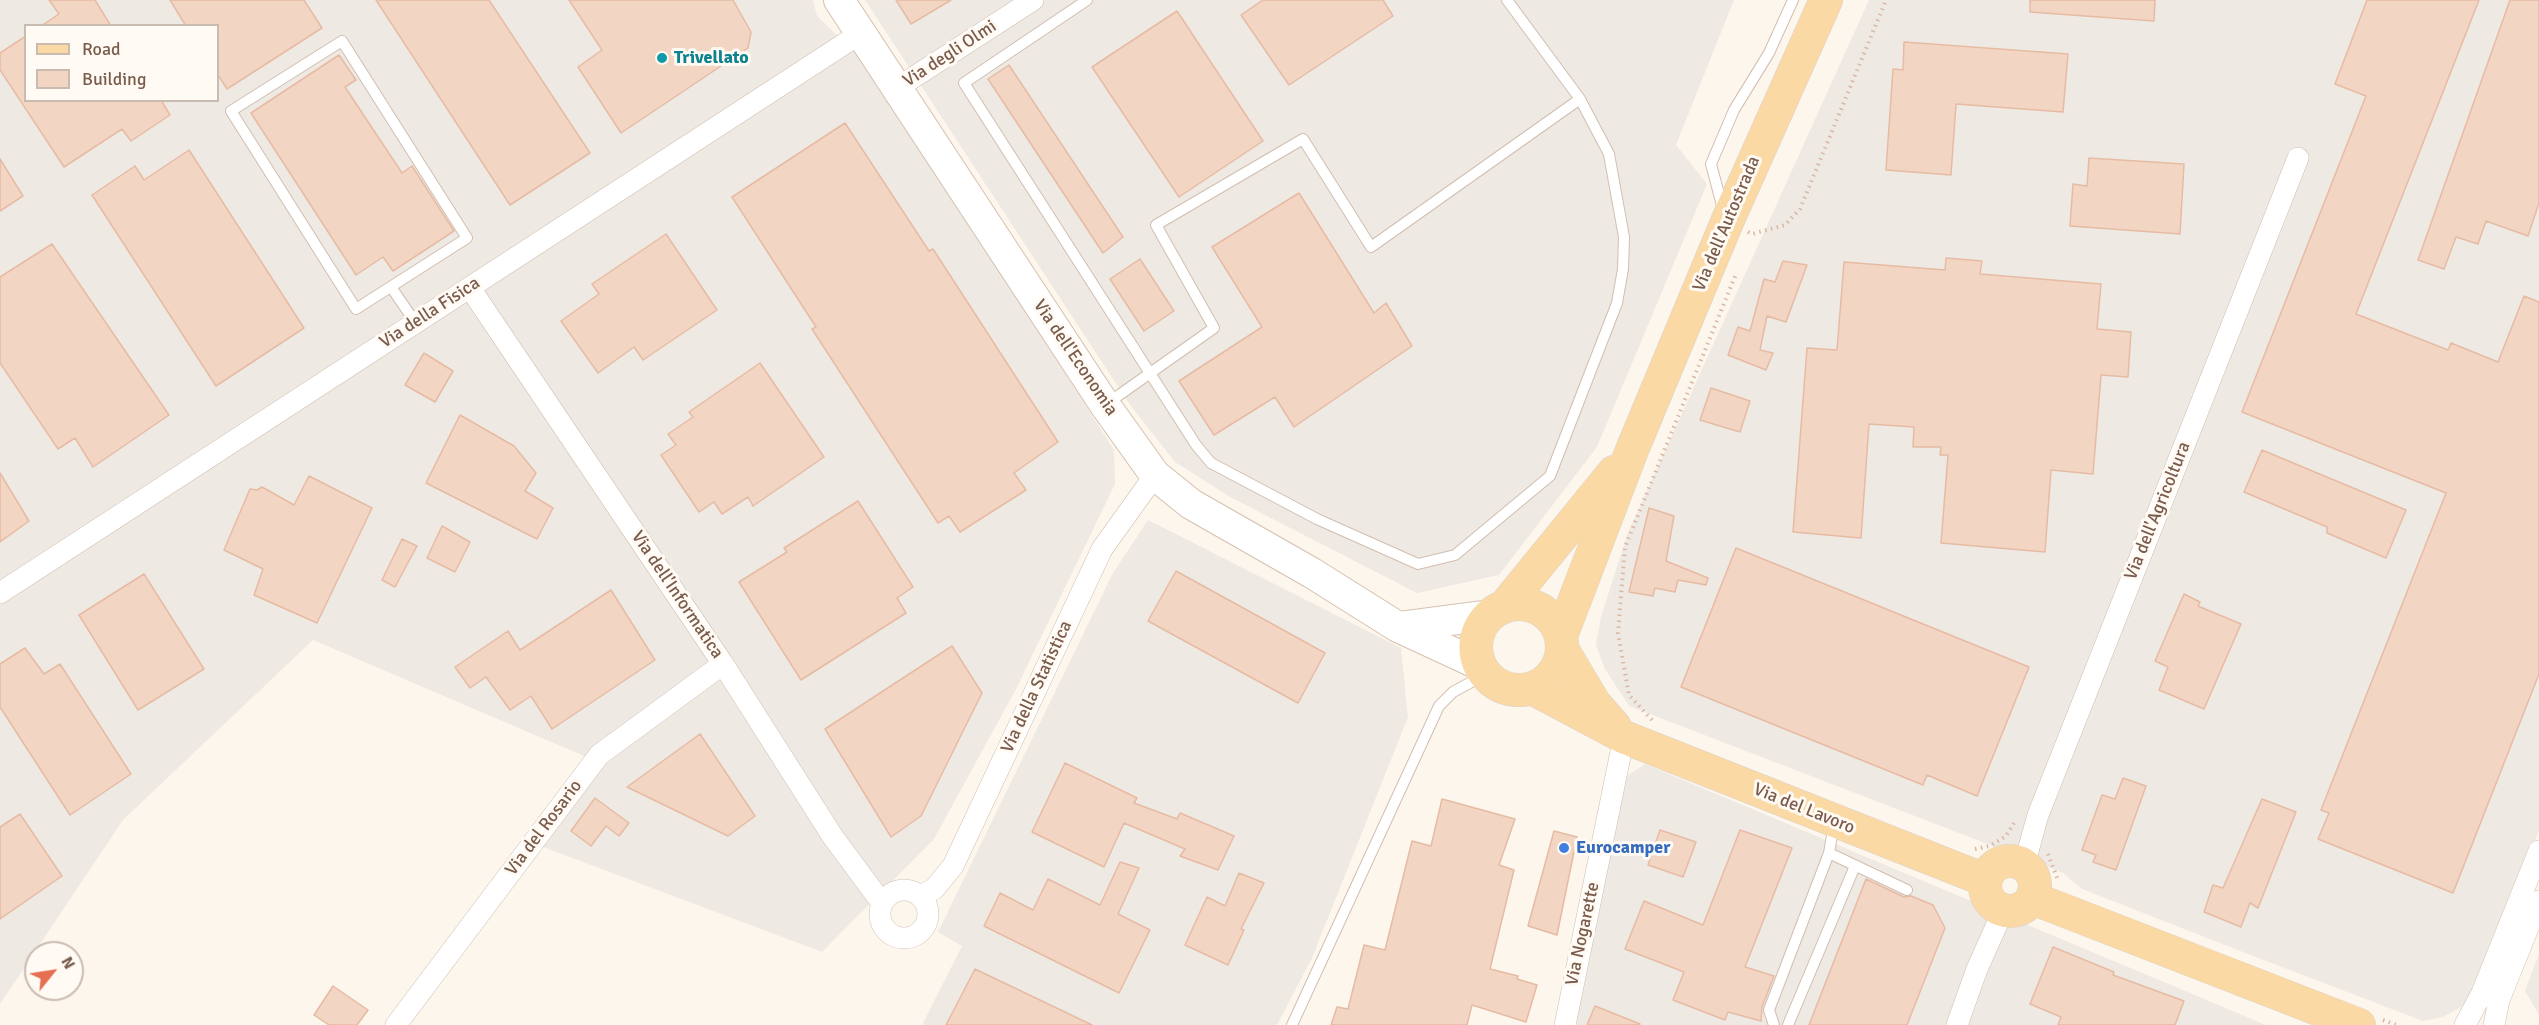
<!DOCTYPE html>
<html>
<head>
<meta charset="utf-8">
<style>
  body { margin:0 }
  #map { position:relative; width:2539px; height:1025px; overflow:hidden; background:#fdf6ec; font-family:Signika,sans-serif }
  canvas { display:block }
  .legend { position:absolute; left:24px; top:24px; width:195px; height:78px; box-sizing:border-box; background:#fffaf3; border:2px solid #cabbb1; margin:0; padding:8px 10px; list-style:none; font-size:18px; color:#7a5c4d }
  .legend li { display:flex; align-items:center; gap:12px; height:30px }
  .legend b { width:30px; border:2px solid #cabbb1 }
  .north { position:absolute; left:24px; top:941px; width:60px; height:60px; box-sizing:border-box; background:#fffaf3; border:2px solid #cabbb1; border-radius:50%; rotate:60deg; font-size:16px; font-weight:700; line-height:24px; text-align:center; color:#7a5c4d }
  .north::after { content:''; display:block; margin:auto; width:21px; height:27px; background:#e76f51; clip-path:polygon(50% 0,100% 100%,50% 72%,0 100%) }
</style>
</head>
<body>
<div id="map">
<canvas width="2539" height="1025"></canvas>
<ul class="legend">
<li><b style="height:8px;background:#fbd9a5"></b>Road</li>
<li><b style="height:16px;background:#f3d5c3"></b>Building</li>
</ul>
<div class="north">N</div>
</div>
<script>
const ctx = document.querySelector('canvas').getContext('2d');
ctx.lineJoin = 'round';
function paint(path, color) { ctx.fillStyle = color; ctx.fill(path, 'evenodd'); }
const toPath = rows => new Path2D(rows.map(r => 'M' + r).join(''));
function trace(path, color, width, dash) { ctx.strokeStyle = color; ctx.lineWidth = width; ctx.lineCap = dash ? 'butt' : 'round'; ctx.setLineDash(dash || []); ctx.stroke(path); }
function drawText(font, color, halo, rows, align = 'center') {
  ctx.font = font + ' Signika,sans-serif'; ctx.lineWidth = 6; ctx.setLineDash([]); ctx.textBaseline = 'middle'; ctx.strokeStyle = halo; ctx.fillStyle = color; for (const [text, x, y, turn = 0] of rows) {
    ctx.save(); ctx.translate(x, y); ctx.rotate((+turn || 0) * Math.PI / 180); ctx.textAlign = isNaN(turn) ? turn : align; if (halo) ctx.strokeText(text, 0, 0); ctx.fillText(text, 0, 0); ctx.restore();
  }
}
const industrial = toPath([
  [0,0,813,0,817,16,872,69,1114,450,1115,484,1015,691,934,839,822,952,530,842,591,759,313,640,123,820,0,1004],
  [26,26,218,26,218,100,26,100],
  [865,0,1734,0,1676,145,1707,184,1597,447,1499,575,1417,593,1230,497,1175,462,1130,405],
  [1869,0,2539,0,2539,830,2480,980,2465,1005,2443,1017,2423,1021,2248,954,2082,889,2063,873,1629,706,1605,669,1596,645,1601,617,1627,535],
  [1148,520,1401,648,1408,717,1312,958,1277,1025,922,1025,962,946,938,932,1113,573],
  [1645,764,2266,1025,1570,1025,1624,778],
  [2539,954,2539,1015,2525,991]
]);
const building = toPath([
  [49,0,95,0,111,26,41,26,59,14,49,0],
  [170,0,304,0,322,28,227,89,218,75,218,26,186,26,170,0],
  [376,0,489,0,590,153,510,205,376,0],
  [569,0,733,0,751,32,748,48,621,133,578,67,602,50,569,0],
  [896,0,951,0,911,24,896,0],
  [1263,0,1383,0,1393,16,1289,85,1241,15,1263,0],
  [2030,0,2155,0,2154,21,2030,12,2030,0],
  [2367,0,2479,0,2356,314,2448,350,2451,343,2498,362,2524,296,2539,302,2539,674,2453,893,2318,839,2329,813,2321,810,2446,493,2242,412,2366,96,2335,84,2367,0],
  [2510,0,2539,0,2539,203,2528,236,2486,221,2478,244,2456,237,2444,269,2418,260,2510,0],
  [1177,11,1263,141,1179,197,1092,67,1177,11],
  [26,36,26,100,161,100,170,115,131,141,122,129,64,167,0,70,0,53,26,36],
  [1904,42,2068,54,2063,112,1956,104,1951,175,1886,170,1893,69,1903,70,1904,42],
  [339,55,356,80,345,87,402,173,412,166,454,231,393,271,383,257,356,275,251,113,339,55],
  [1009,65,1123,237,1103,253,988,79,1009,65],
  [845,123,929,251,933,249,1058,442,1014,473,1026,490,960,532,949,516,938,523,812,329,816,327,732,197,845,123],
  [189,150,304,328,216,386,92,195,135,166,144,180,189,150],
  [2089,158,2184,164,2180,234,2070,226,2073,184,2087,186,2089,158],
  [0,159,23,196,0,211,0,159],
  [1299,193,1374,313,1386,303,1412,346,1294,427,1275,397,1214,435,1179,381,1262,327,1212,247,1299,193],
  [666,234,717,310,643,360,634,347,598,373,561,321,599,294,592,284,666,234],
  [52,244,169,415,93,467,75,438,58,449,0,363,0,277,52,244],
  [1946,258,1982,261,1980,274,2101,284,2097,329,2131,332,2128,377,2101,375,2093,474,2051,470,2045,552,1941,543,1948,455,1940,455,1941,447,1913,447,1914,427,1869,424,1861,538,1793,532,1807,348,1837,350,1844,262,1945,270,1946,258],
  [1140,259,1174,311,1144,331,1110,279,1140,259],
  [1783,261,1807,265,1786,322,1767,316,1760,350,1773,353,1766,370,1728,355,1738,327,1750,331,1764,279,1775,282,1783,261],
  [424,353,453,371,435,402,405,385,424,353],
  [760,363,824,457,753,506,748,497,722,514,714,502,699,512,661,455,676,445,668,434,693,417,689,412,760,363],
  [1711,388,1750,401,1740,432,1700,420,1711,388],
  [460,415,514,446,536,473,525,491,553,508,537,539,426,483,460,415],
  [2262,450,2406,510,2386,558,2327,533,2327,527,2244,492,2262,450],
  [0,473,29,521,0,542,0,473],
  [309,476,372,508,317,623,254,595,263,569,224,550,250,489,257,490,262,487,294,505,309,476],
  [858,501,913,587,897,598,906,613,801,680,739,582,787,552,784,548,858,501],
  [1649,508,1674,516,1666,561,1708,578,1706,585,1678,580,1675,592,1655,588,1653,596,1629,592,1649,508],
  [442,526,470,542,455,572,427,558,442,526],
  [402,539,417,546,395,587,382,580,402,539],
  [1736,548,2029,667,1977,796,1927,775,1923,785,1681,687,1736,548],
  [1176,571,1325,653,1298,703,1148,621,1176,571],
  [144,574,204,669,138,710,79,615,144,574],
  [611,590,655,660,552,729,531,696,510,710,486,677,470,688,455,667,508,631,520,650,611,590],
  [2184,594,2200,602,2198,606,2241,624,2204,709,2159,690,2168,667,2155,661,2184,594],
  [952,646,982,693,921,816,891,837,825,729,952,646],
  [25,648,44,674,60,664,131,774,70,815,0,707,0,664,25,648],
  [700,734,755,816,728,836,627,787,700,734],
  [1065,763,1137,798,1134,803,1177,819,1180,813,1234,836,1218,870,1180,856,1185,849,1124,823,1104,867,1032,832,1065,763],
  [2123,778,2146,786,2116,870,2093,862,2096,855,2082,850,2102,795,2115,799,2123,778],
  [595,798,629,823,619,836,606,826,591,846,571,831,595,798],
  [1442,799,1515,819,1499,865,1514,870,1490,969,1518,976,1517,979,1537,985,1526,1022,1472,1005,1467,1025,1331,1025,1337,1007,1348,1009,1364,945,1385,950,1412,841,1431,846,1442,799],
  [2262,799,2296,812,2258,908,2250,903,2241,927,2204,912,2213,885,2223,888,2262,799],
  [20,814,62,876,0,919,0,827,20,814],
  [1660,830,1696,842,1683,877,1648,865,1660,830],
  [1740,830,1792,848,1745,967,1774,976,1762,1007,1761,1021,1728,1012,1725,1020,1673,1000,1684,972,1625,949,1644,901,1703,925,1740,830],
  [1554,831,1577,837,1557,935,1528,926,1554,831],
  [1120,862,1139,868,1118,914,1150,930,1119,993,984,926,1000,893,1033,910,1048,879,1100,905,1120,862],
  [1239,873,1264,883,1241,929,1244,930,1228,965,1185,945,1207,897,1225,906,1239,873],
  [1866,879,1904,897,1911,896,1933,905,1945,928,1907,1025,1809,1025,1866,879],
  [2053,947,2114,972,2113,975,2184,1001,2175,1025,2058,1025,2061,1017,2030,1004,2053,947],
  [975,969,1092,1025,946,1025,975,969],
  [333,986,368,1010,357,1025,329,1025,314,1015,333,986],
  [1595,1006,1640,1024,1639,1025,1587,1025,1595,1006]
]);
const path = toPath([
  [1748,232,1752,234,1785,225,1800,209,1886,0],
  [1652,720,1629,695,1618,633,1625,547,1736,274],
  [1975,849,1990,846,2006,836,2014,823],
  [2048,854,2058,880],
  [2383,1020,2397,1025]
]);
const lane = toPath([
  [1087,0,964,83,1196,445,1211,463,1317,519,1418,564,1455,555,1550,476,1617,303,1623,269,1624,237,1609,154,1580,99],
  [342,41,467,238,356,309,231,111,342,41],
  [1724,213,1711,164,1734,110,1769,53,1793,0],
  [391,287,415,322],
  [1105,405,1214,328,1156,225,1303,139,1371,247,1580,99,1507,0],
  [1829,853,1907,890],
  [1292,1025,1439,706,1453,692,1486,674],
  [1774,1025,1769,1010,1829,853,1834,824],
  [1788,1025,1855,866]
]);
const street = toPath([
  [897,88,1033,0],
  [470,288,723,664,833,837,882,903],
  [0,593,861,33],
  [2024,865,2038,815,2298,158],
  '880 914a24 24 0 1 1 48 0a24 24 0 1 1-48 0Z',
  [920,896,934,889,953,866,1102,549,1155,475],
  [396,1025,599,755,723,664],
  [1565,1025,1624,737],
  [1957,1025,1977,969,2003,911],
  [2465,1025,2482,993,2539,851],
  [2494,1025,2499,1000,2539,901]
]);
const secondary = toPath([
  [839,0,1105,405,1155,475,1191,504,1312,573,1398,627,1480,665],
  [1398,627,1490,615]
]);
const primary = toPath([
  '1476 647a43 43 0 1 1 86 0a43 43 0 1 1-86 0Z',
  [1504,607,1614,472],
  [1561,636,1632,450,1727,222,1826,0],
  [1562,649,1594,703,1615,727],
  [1532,688,1624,737,1985,880],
  '1985 886a25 25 0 1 1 50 0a25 25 0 1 1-50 0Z',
  [2032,898,2359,1025]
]);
const markers = [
  [662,58,6,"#0f9aa8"],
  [1564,848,6,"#3f7fe0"]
];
const streetNames = [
  ["Via degli Olmi",950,54,-33],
  ["Via dell'Autostrada",1727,224,-67],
  ["Via della Fisica",430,313,-33],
  ["Via dell'Economia",1075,358,56],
  ["Via dell'Agricoltura",2158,511,-68],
  ["Via dell'Informatica",677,595,56],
  ["Via della Statistica",1037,687,-65],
  ["Via del Lavoro",1804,809,22],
  ["Via del Rosario",544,828,-53],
  ["Via Nogarette",1583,934,-78]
];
const cultureNames = [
  ["Trivellato",674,58]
];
const shopNames = [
  ["Eurocamper",1576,848]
];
paint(industrial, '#efe9e4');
paint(building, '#f3d5c3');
trace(building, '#e6bba3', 1.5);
trace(lane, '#d1beb0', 12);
trace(street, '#d1beb0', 22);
trace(secondary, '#d6c0b0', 32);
trace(primary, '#dad1cd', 34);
trace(path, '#d9b8a5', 4, [1.5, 4.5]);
trace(lane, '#fff', 10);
trace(street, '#fff', 21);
trace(secondary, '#fff', 30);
trace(primary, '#fbd9a5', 33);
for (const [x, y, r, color] of markers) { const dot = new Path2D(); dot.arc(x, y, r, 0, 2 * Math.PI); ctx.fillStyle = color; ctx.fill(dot); trace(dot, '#fffaf3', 2); }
drawText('18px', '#7a5c4d', '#fffaf3', streetNames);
drawText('bold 18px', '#0d838f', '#fffaf3', cultureNames, 'left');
drawText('bold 18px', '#366cbe', '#fffaf3', shopNames, 'left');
</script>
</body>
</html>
